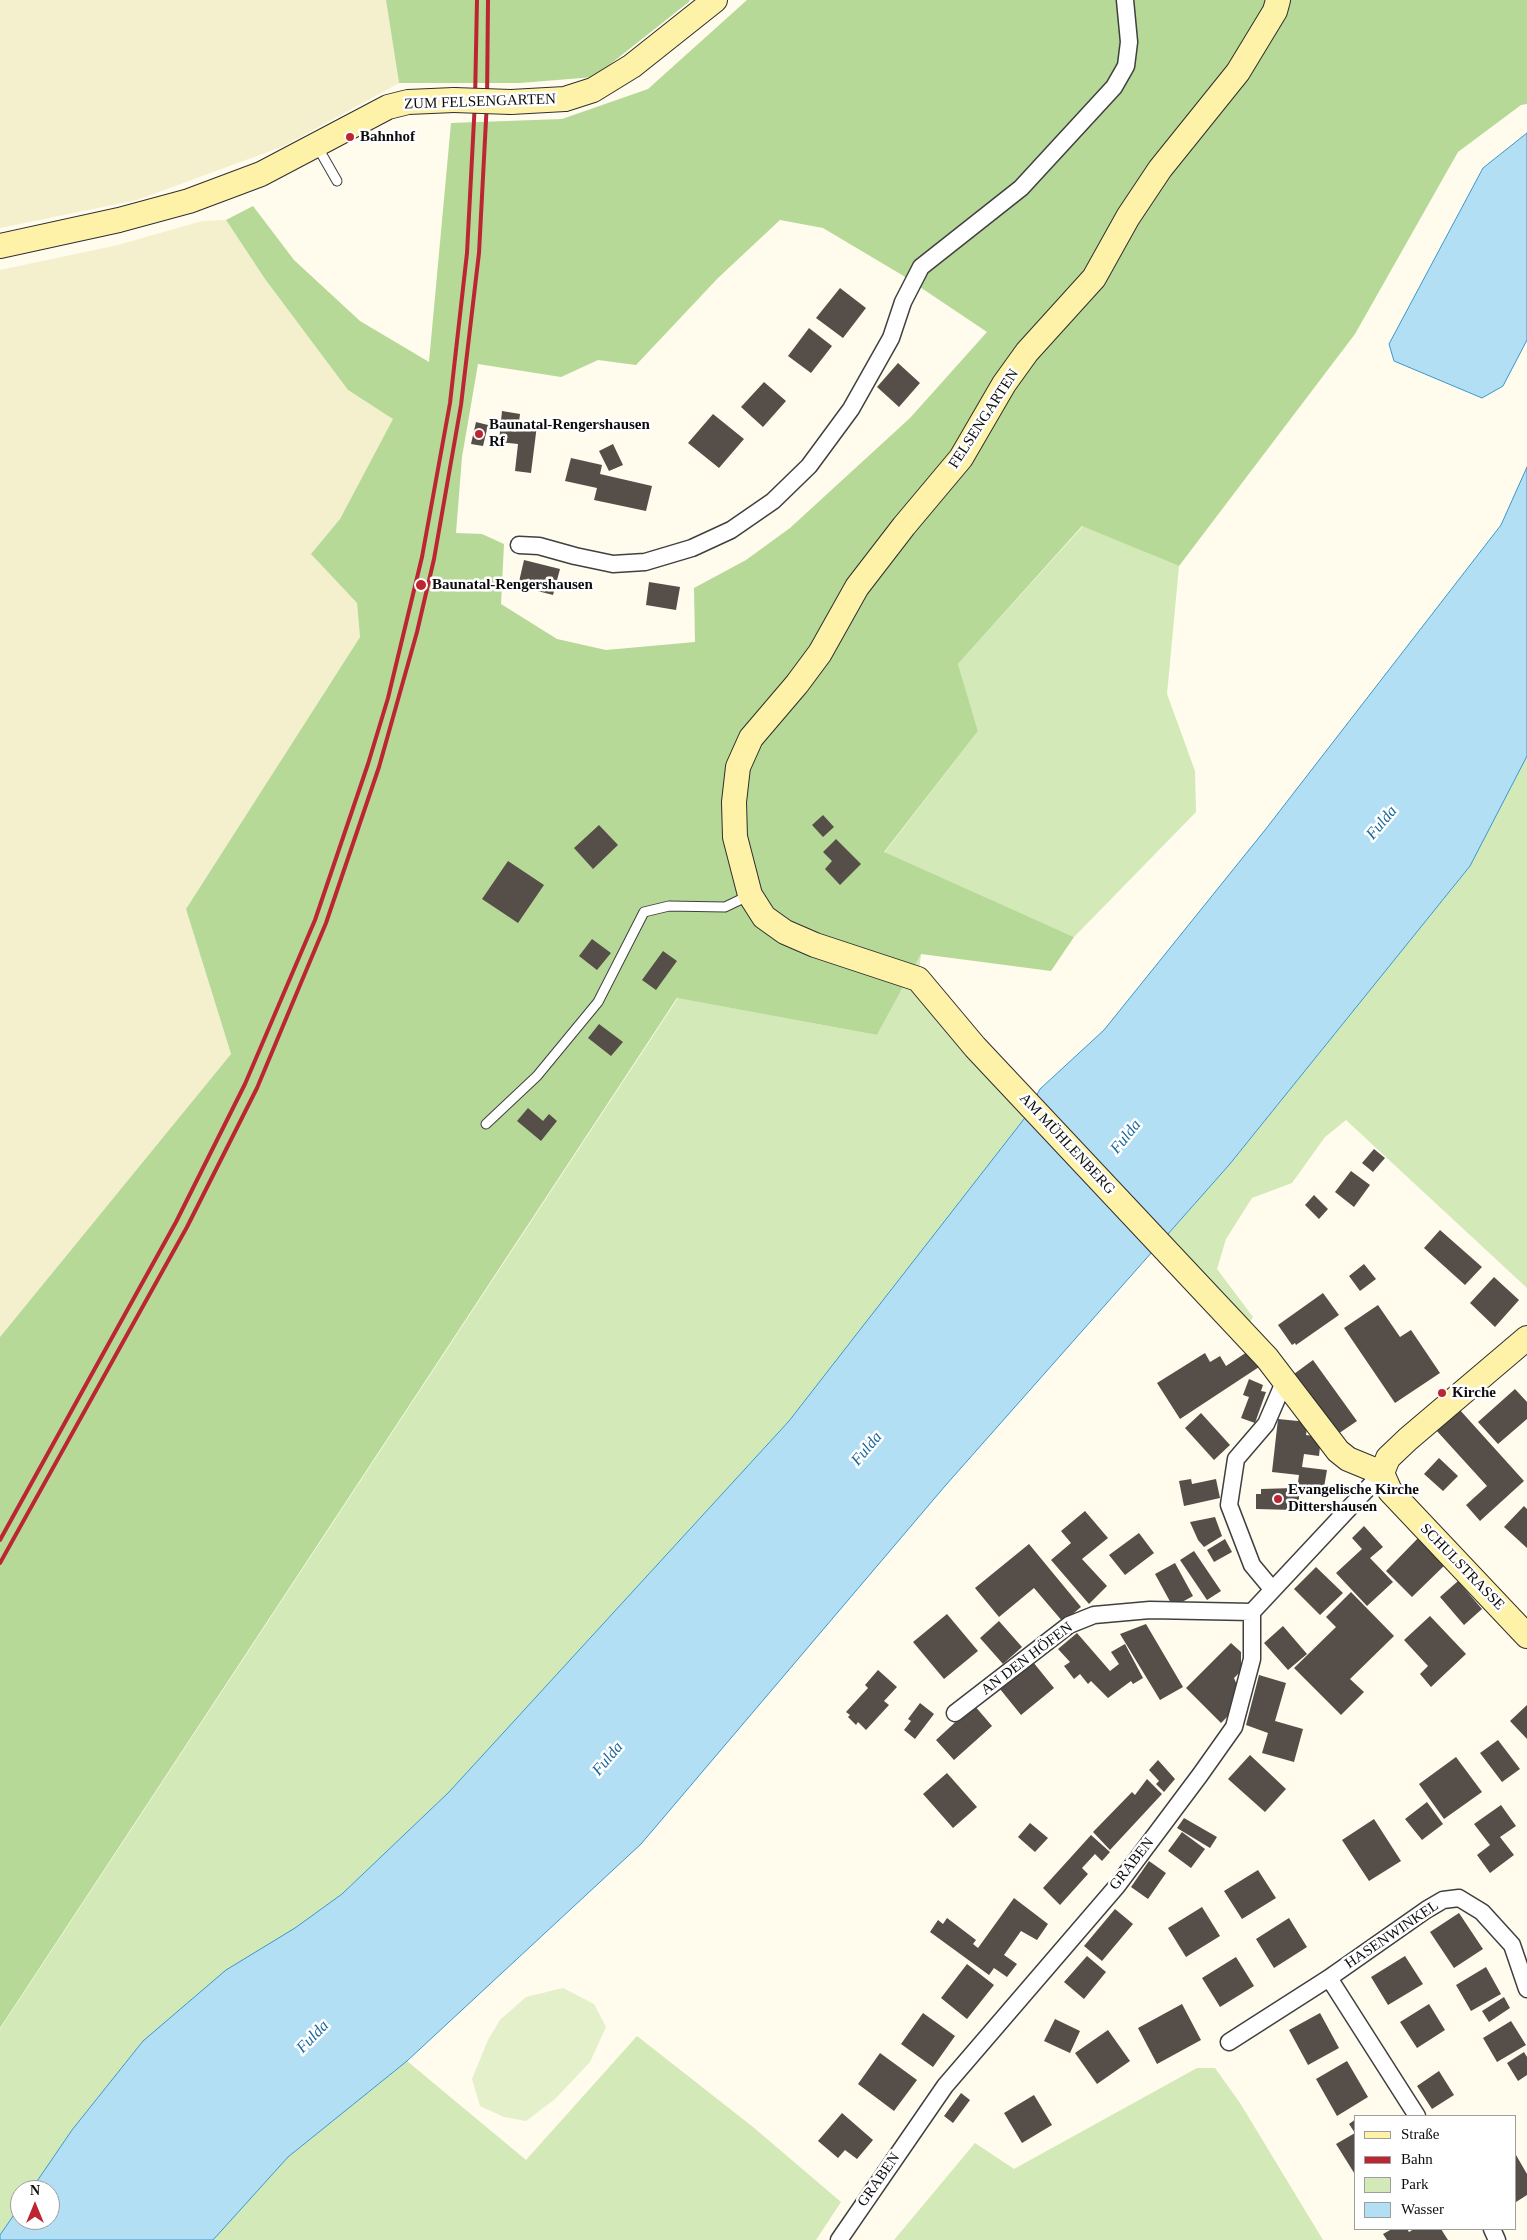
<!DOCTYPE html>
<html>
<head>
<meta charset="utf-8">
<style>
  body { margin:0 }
  #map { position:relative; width:1527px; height:2240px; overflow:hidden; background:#fffbed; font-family:Georgia,serif }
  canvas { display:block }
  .legend { position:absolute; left:1354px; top:2115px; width:162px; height:115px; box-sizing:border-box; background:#fff; border:1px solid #9e9e9e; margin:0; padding:6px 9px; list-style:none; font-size:15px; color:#0d0d0d }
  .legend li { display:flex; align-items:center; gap:10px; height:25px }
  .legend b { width:25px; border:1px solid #9e9e9e }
  .north { position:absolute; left:10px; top:2180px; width:50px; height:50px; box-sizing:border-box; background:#fff; border:1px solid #9e9e9e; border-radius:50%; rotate:0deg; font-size:14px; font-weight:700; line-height:20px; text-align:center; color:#0d0d0d }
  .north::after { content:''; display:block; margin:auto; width:18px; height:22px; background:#bc2633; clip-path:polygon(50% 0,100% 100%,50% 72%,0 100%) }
</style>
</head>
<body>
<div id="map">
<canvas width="1527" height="2240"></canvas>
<ul class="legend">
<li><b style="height:6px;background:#fef2a9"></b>Straße</li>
<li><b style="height:6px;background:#bc2633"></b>Bahn</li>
<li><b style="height:14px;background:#d3e9b7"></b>Park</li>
<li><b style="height:14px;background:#b3dff5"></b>Wasser</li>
</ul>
<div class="north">N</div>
</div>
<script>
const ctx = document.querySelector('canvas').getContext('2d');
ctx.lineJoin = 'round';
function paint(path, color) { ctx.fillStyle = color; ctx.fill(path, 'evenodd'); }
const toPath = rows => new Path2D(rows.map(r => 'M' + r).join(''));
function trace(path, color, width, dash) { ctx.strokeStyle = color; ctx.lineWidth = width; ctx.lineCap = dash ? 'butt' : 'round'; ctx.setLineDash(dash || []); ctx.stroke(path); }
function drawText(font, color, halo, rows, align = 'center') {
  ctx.font = font + ' Georgia,serif'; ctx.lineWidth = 5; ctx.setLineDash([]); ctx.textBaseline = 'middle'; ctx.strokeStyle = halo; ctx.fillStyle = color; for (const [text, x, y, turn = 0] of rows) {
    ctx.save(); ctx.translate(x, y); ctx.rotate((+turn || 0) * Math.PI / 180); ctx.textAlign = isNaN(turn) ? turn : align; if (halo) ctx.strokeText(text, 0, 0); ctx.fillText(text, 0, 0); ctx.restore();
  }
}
const farmland = toPath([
  [0,0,386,0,399,83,284,146,137,200,0,228],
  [226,220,265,279,348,390,394,419,340,519,312,554,357,603,360,637,186,909,231,1054,0,1337,0,270,118,245,202,221]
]);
const green = toPath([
  [1083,526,1179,566,1167,694,1195,771,1196,812,1074,937,884,853,978,731,958,664],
  [1527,756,1527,1288,1346,1120,1325,1137,1292,1183,1252,1198,1226,1239,1217,1269,1253,1317,1241,1337,1159,1244,1229,1165,1470,866],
  [921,954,918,980,975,1047,1024,1119,789,1421,449,1792,342,1894,143,2041,72,2130,31,2190,20,2190,20,2206,0,2235,0,2029,678,998,877,1035],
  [637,2036,753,2127,841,2202,816,2240,213,2240,288,2157,407,2061,526,2160],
  [1197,2068,1215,2068,1240,2103,1323,2240,894,2240,975,2143,1014,2169]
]);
const forest = toPath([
  [386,0,689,0,690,1,594,77,520,83,399,83],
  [747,0,1527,0,1527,104,1521,105,1458,152,1355,334,1179,566,1082,526,958,664,978,731,884,852,1074,937,1051,971,921,954,877,1035,677,998,0,2028,0,1337,231,1054,186,909,360,637,357,603,311,554,340,519,393,419,348,390,265,279,226,220,253,206,294,260,360,321,429,362,451,123,562,119,648,89],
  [780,220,823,228,902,275,987,332,910,418,790,528,746,560,694,588,695,642,606,650,557,639,501,604,504,544,482,534,456,533,462,457,478,364,561,377,598,360,636,365,718,278]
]);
const pitch = toPath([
  [563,1988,594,2004,606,2027,590,2062,555,2099,526,2121,504,2117,480,2106,472,2079,488,2040,500,2020,526,1997]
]);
const water = toPath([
  [1527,133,1527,340,1503,386,1482,398,1394,361,1389,344,1483,168,1527,133],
  [1527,467,1527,756,1470,866,1229,1165,945,1486,641,1844,407,2061,288,2157,213,2240,0,2240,0,2235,20,2206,20,2220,50,2220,50,2190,31,2190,72,2130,143,2041,226,1970,295,1928,342,1894,449,1792,789,1421,1024,1119,1040,1089,1104,1030,1265,830,1501,525,1527,467]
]);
const building = toPath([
  [840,288,866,308,843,338,816,318],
  [809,328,832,346,811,373,788,356],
  [898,363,920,383,899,407,877,387],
  [764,382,786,401,763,427,741,407],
  [502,411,520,414,519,422,537,425,531,473,515,471,518,444,499,442],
  [713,414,744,439,719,468,688,443],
  [476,422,488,425,483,446,471,444],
  [613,444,623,465,609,471,599,451],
  [571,458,602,465,600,474,652,486,646,511,594,500,597,488,565,481],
  [524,560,560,569,553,595,518,586],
  [649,582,680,587,676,610,646,605],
  [823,815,834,827,823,837,812,825],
  [599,825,618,845,593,869,574,848],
  [836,839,861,864,840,885,825,869,832,861,823,852],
  [508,861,544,885,518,923,482,899],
  [592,939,611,953,597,970,579,956],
  [663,951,677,961,656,990,642,980],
  [599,1024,623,1042,611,1056,588,1038],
  [528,1108,543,1121,549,1114,557,1121,541,1141,517,1121],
  [1374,1149,1385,1158,1373,1172,1362,1163],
  [1351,1171,1370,1185,1354,1207,1335,1192],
  [1314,1195,1328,1209,1319,1219,1305,1205],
  [1440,1230,1482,1267,1465,1285,1424,1248],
  [1364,1264,1376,1279,1360,1291,1349,1276],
  [1494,1277,1519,1300,1495,1327,1470,1303],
  [1323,1293,1339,1315,1296,1345,1295,1343,1292,1345,1278,1325],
  [1378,1305,1400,1337,1411,1330,1440,1373,1395,1403,1344,1328],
  [1247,1352,1259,1367,1180,1419,1157,1383,1205,1353,1210,1362,1220,1356,1226,1366],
  [1313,1360,1357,1421,1332,1438,1294,1374],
  [1249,1379,1263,1385,1261,1391,1266,1392,1255,1423,1241,1418,1249,1397,1243,1395],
  [1515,1389,1527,1402,1527,1419,1498,1444,1478,1422],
  [1459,1409,1524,1481,1480,1521,1466,1505,1487,1486,1436,1430],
  [1201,1413,1230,1445,1214,1460,1185,1428],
  [1278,1419,1308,1422,1306,1435,1321,1437,1319,1456,1304,1454,1302,1467,1327,1470,1323,1493,1297,1490,1299,1475,1272,1472],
  [1439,1458,1458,1476,1443,1491,1424,1474],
  [1191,1479,1192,1484,1216,1479,1220,1498,1184,1506,1179,1481],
  [1294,1488,1299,1495,1299,1504,1295,1510,1256,1509,1256,1494,1261,1494,1261,1489],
  [1524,1506,1527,1509,1527,1548,1504,1527],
  [1085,1511,1108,1538,1082,1559,1107,1586,1089,1604,1051,1560,1071,1543,1061,1531],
  [1215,1517,1222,1536,1204,1547,1198,1540,1190,1522],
  [1364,1526,1383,1547,1370,1558,1393,1582,1367,1606,1336,1573,1362,1549,1352,1538],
  [1139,1533,1154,1553,1125,1575,1109,1555],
  [1421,1535,1448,1562,1412,1597,1386,1571],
  [1225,1539,1232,1552,1214,1562,1207,1550],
  [1029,1544,1081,1607,1063,1622,1034,1588,999,1617,975,1588],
  [1194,1551,1221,1591,1207,1600,1180,1560],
  [1175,1563,1193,1596,1173,1607,1155,1574],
  [1316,1567,1343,1593,1320,1615,1294,1589],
  [1458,1581,1482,1609,1464,1625,1440,1597],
  [1351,1592,1394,1636,1350,1679,1364,1692,1341,1715,1294,1668,1336,1627,1326,1617],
  [947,1614,978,1651,944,1679,913,1642],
  [1430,1616,1466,1654,1431,1687,1420,1674,1428,1666,1404,1640],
  [999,1621,1022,1647,1003,1664,980,1638],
  [1146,1624,1183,1687,1160,1700,1120,1634],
  [1283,1626,1307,1654,1288,1670,1264,1643],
  [1077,1633,1110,1671,1119,1664,1111,1652,1125,1644,1143,1678,1133,1684,1131,1681,1108,1698,1091,1681,1088,1684,1080,1674,1074,1679,1064,1666,1070,1662,1058,1649],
  [1231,1643,1241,1652,1241,1671,1234,1678,1237,1685,1230,1714,1221,1723,1186,1688],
  [1033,1662,1054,1688,1021,1715,1000,1689],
  [878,1670,897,1687,884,1701,889,1705,866,1730,858,1722,856,1725,848,1717,850,1715,846,1712,868,1688,865,1685],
  [1259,1675,1286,1683,1275,1721,1303,1729,1294,1762,1262,1753,1268,1733,1246,1725],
  [920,1703,934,1714,915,1739,904,1730,911,1721,908,1719],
  [974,1705,992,1726,954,1760,936,1740],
  [1527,1705,1527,1739,1510,1721],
  [1498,1740,1520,1769,1502,1782,1480,1753],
  [1250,1755,1286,1789,1265,1812,1228,1779],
  [1456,1757,1482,1792,1444,1819,1419,1784],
  [1158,1760,1175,1779,1164,1792,1156,1784,1159,1781,1149,1770],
  [947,1773,977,1807,953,1828,923,1794],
  [1147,1779,1162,1794,1110,1850,1093,1832,1132,1792,1135,1795],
  [1427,1802,1443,1824,1422,1840,1405,1819],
  [1501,1805,1516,1826,1500,1837,1514,1855,1490,1873,1477,1855,1490,1845,1474,1824],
  [1184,1818,1217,1837,1210,1848,1177,1828],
  [1374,1819,1401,1861,1369,1881,1342,1840],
  [1030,1823,1048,1838,1035,1852,1018,1837],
  [1182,1832,1205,1849,1191,1868,1168,1851],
  [1091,1835,1110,1852,1102,1861,1095,1854,1082,1868,1088,1874,1060,1905,1043,1888],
  [1149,1861,1166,1873,1148,1899,1131,1887],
  [1258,1870,1276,1898,1242,1919,1224,1891],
  [1014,1898,1048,1924,1037,1940,1021,1931,1004,1955,1017,1964,1007,1977,994,1968,989,1975,930,1932,938,1920,943,1924,947,1918,976,1940,973,1944,978,1948],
  [1202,1907,1220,1936,1186,1957,1168,1928],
  [1115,1909,1133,1924,1102,1961,1084,1946],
  [1459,1913,1483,1949,1454,1968,1430,1932],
  [1289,1918,1307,1947,1274,1968,1256,1939],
  [1087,1956,1106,1972,1084,1999,1064,1982],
  [1405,1956,1423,1984,1388,2005,1371,1977],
  [1236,1957,1254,1986,1220,2007,1202,1978],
  [967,1964,994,1985,967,2019,941,1998],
  [1486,1967,1501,1994,1471,2011,1456,1985],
  [1504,1997,1510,2008,1489,2022,1482,2011],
  [1182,2004,1201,2040,1157,2064,1138,2028],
  [1429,2004,1445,2030,1417,2048,1400,2022],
  [923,2013,955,2036,933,2067,901,2044],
  [1320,2013,1339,2048,1308,2065,1289,2030],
  [1055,2019,1080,2031,1070,2053,1044,2041],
  [1511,2021,1526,2045,1497,2062,1483,2038],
  [1108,2030,1130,2061,1097,2084,1075,2053],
  [1524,2052,1527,2057,1527,2075,1518,2081,1507,2063],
  [880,2053,917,2080,894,2111,858,2084],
  [1347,2061,1368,2097,1337,2116,1316,2079],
  [1439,2071,1454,2095,1432,2109,1417,2086],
  [961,2093,970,2100,953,2123,944,2116],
  [1034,2095,1052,2125,1022,2143,1004,2113],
  [842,2113,873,2140,857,2159,845,2150,838,2158,818,2141],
  [1356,2119,1356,2176,1336,2144,1355,2133,1349,2124],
  [1516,2155,1527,2174,1527,2195,1516,2202],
  [1392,2229,1407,2229,1409,2232,1414,2229,1441,2229,1448,2240,1387,2240,1383,2234]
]);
const lane = toPath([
  [317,146,337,181],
  [486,1124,537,1076,598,1002,644,912,669,906,725,907,748,896]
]);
const street = toPath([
  [519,545,539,546,575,556,613,564,645,562,692,548,731,530,773,501,809,466,851,409,891,338,903,302,921,267,1021,188,1114,87,1126,66,1129,42,1125,0],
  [1272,1589,1252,1565,1229,1505,1236,1459,1266,1424,1285,1380],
  [955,1713,1069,1625,1094,1615,1150,1610,1252,1612],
  [1329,1978,1417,2116],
  [1229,2042,1329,1978,1426,1910,1443,1900,1459,1898,1482,1912,1512,1945,1527,1989],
  [1492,2229,1497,2240],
  [839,2240,945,2086,1117,1886,1200,1775,1234,1727,1252,1659,1252,1612,1382,1473]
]);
const secondary = toPath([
  [1278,0,1275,11,1238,72,1160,169,1128,217,1094,278,1027,352,1004,384,961,458,904,526,857,587,820,653,797,684,751,738,738,767,734,802,735,837,750,895,764,917,785,932,815,945,918,979,975,1047,1267,1358,1338,1451,1348,1459,1382,1473],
  [511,102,565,99,593,90,632,66,715,0],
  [0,246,119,220,189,201,261,174,388,107,408,102,454,100],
  [1382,1473,1390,1491,1527,1636],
  [1382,1473,1388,1458,1408,1439,1527,1338]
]);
const rail = toPath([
  [0,1540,176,1222,245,1084,315,920,368,764,388,698,422,557,450,403,467,253,475,101,477,0],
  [0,1563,187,1227,257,1088,326,923,379,767,417,632,434,559,461,405,479,253,487,101,488,0]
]);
const secondaryBridge = toPath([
  [454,100,511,102]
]);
const markers = [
  [350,137,5,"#bc2633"],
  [479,434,5,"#bc2633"],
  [421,585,6,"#bc2633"],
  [1442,1393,5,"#bc2633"],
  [1278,1499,5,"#bc2633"]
];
const streetNames = [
  ["ZUM FELSENGARTEN",480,102,-2],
  ["FELSENGARTEN",984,419,-57],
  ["AM MÜHLENBERG",1067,1144,47],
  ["SCHULSTRASSE",1462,1567,46],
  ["AN DEN HÖFEN",1027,1659,-37],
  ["GRABEN",1132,1864,-52],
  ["HASENWINKEL",1392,1935,-34],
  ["GRABEN",879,2180,-55]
];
const poiNames = [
  ["Bahnhof",360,137],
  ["Baunatal-Rengershausen",489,425],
  ["Rf",489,442],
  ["Baunatal-Rengershausen",432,585],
  ["Kirche",1452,1393],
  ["Evangelische Kirche",1288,1490],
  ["Dittershausen",1288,1507]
];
const waterNames = [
  ["Fulda",1382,823,-50],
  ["Fulda",1126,1137,-51],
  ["Fulda",867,1449,-50],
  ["Fulda",608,1759,-50],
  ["Fulda",313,2037,-46]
];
paint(farmland, '#f4f0ce');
paint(green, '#d3e9b7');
paint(forest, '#b7d997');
paint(pitch, '#e4f0c9');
paint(water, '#b3dff5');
trace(water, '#3a97cc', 1);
paint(building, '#564e49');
trace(lane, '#404040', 11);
trace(street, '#404040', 19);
trace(secondary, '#2f2f2f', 26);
trace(lane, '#fff', 9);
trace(street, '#fff', 16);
trace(secondary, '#fef2a9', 24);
trace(rail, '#bc2633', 4);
trace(secondaryBridge, '#2f2f2f', 26, []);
trace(secondaryBridge, '#fef2a9', 24);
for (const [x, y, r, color] of markers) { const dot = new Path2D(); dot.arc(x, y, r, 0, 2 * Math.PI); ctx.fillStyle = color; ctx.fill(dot); trace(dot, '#fff', 2); }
drawText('15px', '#0d0d0d', '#fff', streetNames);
drawText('bold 15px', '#0d0d0d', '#fff', poiNames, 'left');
drawText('italic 16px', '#18689d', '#fff', waterNames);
</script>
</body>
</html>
